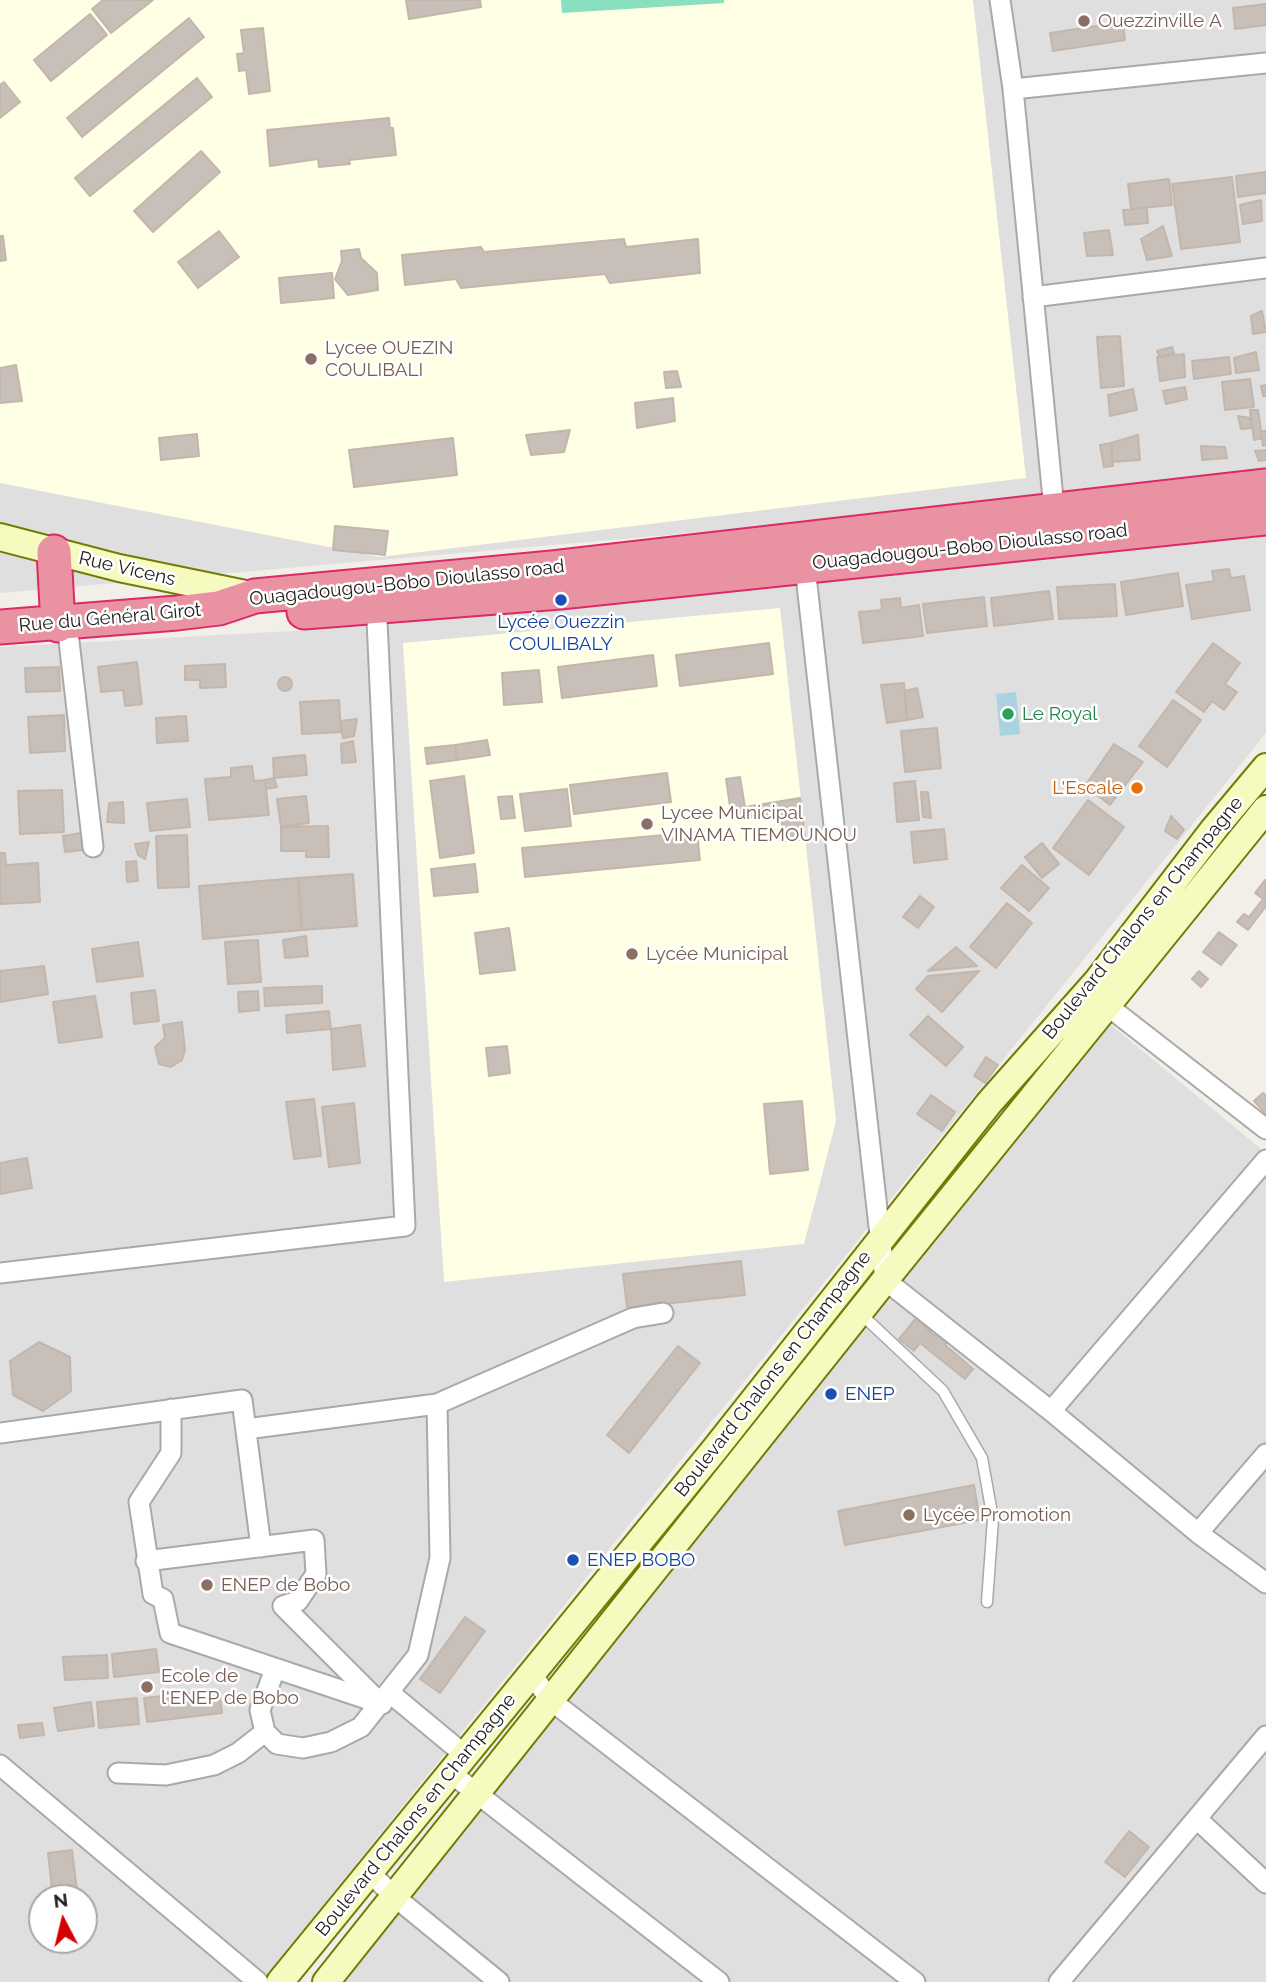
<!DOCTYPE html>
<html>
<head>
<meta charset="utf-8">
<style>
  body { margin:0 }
  #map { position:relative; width:1266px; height:1982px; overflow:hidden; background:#f2efe9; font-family:Raleway,sans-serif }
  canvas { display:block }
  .north { position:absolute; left:28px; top:1884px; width:70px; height:70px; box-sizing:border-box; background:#fff; border:2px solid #a7a7a7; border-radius:50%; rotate:353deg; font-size:19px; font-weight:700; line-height:28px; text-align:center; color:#222 }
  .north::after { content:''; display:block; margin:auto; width:24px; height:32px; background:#d40000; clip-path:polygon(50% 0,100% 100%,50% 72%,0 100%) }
</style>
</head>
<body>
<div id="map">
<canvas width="1266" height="1982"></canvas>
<div class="north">N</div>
</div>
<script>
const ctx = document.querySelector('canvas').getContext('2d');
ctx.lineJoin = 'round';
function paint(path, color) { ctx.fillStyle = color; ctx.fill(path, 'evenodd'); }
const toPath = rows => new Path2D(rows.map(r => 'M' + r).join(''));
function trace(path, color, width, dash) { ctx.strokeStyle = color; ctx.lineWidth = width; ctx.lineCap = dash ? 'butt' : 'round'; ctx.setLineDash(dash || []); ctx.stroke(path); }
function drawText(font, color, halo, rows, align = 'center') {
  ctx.font = font + ' Raleway,sans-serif'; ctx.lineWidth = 5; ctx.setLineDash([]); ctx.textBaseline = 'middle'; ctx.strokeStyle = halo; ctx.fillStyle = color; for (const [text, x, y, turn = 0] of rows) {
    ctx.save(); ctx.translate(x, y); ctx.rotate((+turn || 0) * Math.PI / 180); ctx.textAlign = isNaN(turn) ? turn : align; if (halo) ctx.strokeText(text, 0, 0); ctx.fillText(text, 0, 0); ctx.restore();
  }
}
const residential = toPath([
  [0,0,1266,0,1266,474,1060,501,0,593],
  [1266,534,1266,733,261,1982,0,1982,0,647,310,630],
  [42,1898,84,1898,84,1940,42,1940],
  [1110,1024,1266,1153,1266,1982,336,1982]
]);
const education = toPath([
  [0,0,973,0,1026,478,380,557,0,483],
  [780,608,836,1121,804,1244,444,1282,403,643]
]);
const pitch = toPath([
  [561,0,724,0,724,3,562,13]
]);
const water = toPath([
  [1016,692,1020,734,1000,736,996,694]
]);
const building = toPath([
  [103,0,153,0,111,33,92,9,103,0],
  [406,0,480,0,481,7,409,19,406,0],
  [1266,4,1266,25,1235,29,1233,8,1266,4],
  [90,14,107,35,51,81,34,60,90,14],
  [189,18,204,37,82,137,67,118,189,18],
  [1123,22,1125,40,1053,51,1050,33,1123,22],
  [263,28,270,91,249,94,246,70,239,71,237,54,244,53,241,30,263,28],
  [197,78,212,97,90,196,75,178,197,78],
  [4,82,20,102,0,118,0,85,4,82],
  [389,118,390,128,393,128,396,155,349,160,350,164,319,167,318,159,270,166,267,130,389,118],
  [201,151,220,172,153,232,134,211,201,151],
  [1266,172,1266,193,1238,197,1236,176,1266,172],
  [1232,177,1240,242,1181,249,1172,184,1232,177],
  [1169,179,1172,205,1131,209,1128,184,1169,179],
  [1261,200,1262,221,1243,224,1240,205,1261,200],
  [1147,208,1148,223,1125,225,1123,210,1147,208],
  [1163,226,1172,256,1147,260,1141,239,1163,226],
  [1109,230,1113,255,1087,256,1084,233,1109,230],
  [219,231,239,257,198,288,178,262,219,231],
  [0,236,3,236,6,260,0,261,0,236],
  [624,239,626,247,698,239,700,273,610,283,605,274,461,288,456,279,405,285,402,255,481,247,484,252,624,239],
  [359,249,361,258,377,273,378,290,348,295,335,279,342,261,341,251,359,249],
  [332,273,334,298,281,303,279,278,332,273],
  [1262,311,1266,332,1253,334,1251,316,1262,311],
  [1120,336,1124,386,1101,388,1097,337,1120,336],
  [1172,347,1174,353,1160,357,1157,351,1172,347],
  [1256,352,1259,370,1236,373,1234,358,1256,352],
  [1184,354,1185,377,1160,381,1157,357,1184,354],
  [1229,357,1231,374,1194,379,1192,361,1229,357],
  [16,365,22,401,0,403,0,368,16,365],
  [677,371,681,387,666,388,664,372,677,371],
  [1250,379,1254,407,1225,410,1222,382,1250,379],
  [1266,385,1266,396,1263,396,1261,386,1266,385],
  [1185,387,1187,399,1166,404,1163,391,1185,387],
  [1133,389,1137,410,1110,416,1108,395,1133,389],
  [673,398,675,421,637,428,635,403,673,398],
  [1250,410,1258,410,1262,438,1254,440,1250,410],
  [1238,416,1250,418,1253,428,1241,429,1238,416],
  [570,430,564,452,531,455,526,435,570,430],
  [1261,431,1266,431,1266,445,1263,446,1261,431],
  [197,434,199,456,161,460,159,438,197,434],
  [1138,435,1140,460,1112,462,1111,443,1138,435],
  [453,438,457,475,354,487,349,450,453,438],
  [1111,443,1113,466,1104,467,1100,445,1111,443],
  [1201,446,1225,447,1227,458,1202,460,1201,446],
  [1266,450,1266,460,1259,461,1255,451,1266,450],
  [335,526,388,531,385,555,333,550,335,526],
  [1229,569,1231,578,1244,576,1250,610,1192,619,1186,585,1214,581,1212,571,1229,569],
  [1178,573,1183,606,1126,615,1121,582,1178,573],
  [1115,584,1117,616,1059,619,1057,587,1115,584],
  [1049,591,1053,619,994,626,991,598,1049,591],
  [984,597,987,626,927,633,923,604,984,597],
  [900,598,901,608,919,605,923,636,863,643,859,612,882,610,881,600,900,598],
  [769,643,773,674,680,686,676,655,769,643],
  [1213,643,1240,663,1225,684,1237,692,1224,710,1212,701,1204,712,1176,692,1213,643],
  [653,655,657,686,562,698,558,667,653,655],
  [137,662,142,704,125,706,123,690,101,692,98,667,137,662],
  [225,664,226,687,200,688,200,680,185,680,185,666,225,664],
  [59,667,60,691,26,692,25,668,59,667],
  [539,670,542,702,504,705,502,673,539,670],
  '278 684a7 7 0 1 1 14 0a7 7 0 1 1-14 0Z',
  [904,683,907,720,887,723,881,685,904,683],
  [917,688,923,717,907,720,905,691,917,688],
  [339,700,341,732,302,734,300,702,339,700],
  [1173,700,1201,720,1167,767,1139,746,1173,700],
  [64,715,65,751,30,753,28,717,64,715],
  [186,716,188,741,157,743,156,718,186,716],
  [357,719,354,736,343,738,340,721,357,719],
  [937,728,941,768,905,772,901,731,937,728],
  [487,740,490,755,457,760,455,745,487,740],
  [353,741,356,762,342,763,341,744,353,741],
  [1114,744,1143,762,1110,805,1085,786,1114,744],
  [455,745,457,760,427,764,425,748,455,745],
  [305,755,307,775,274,778,273,758,305,755],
  [252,766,254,781,265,780,269,815,209,820,205,779,231,777,231,768,252,766],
  [667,773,671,802,574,814,570,785,667,773],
  [464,776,474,853,440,858,430,781,464,776],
  [740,777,745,807,800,798,802,811,732,820,726,779,740,777],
  [274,778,277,787,266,789,265,780,274,778],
  [915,781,919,820,897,822,894,783,915,781],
  [567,789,571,826,525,831,520,794,567,789],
  [62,790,64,832,20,834,18,791,62,790],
  [921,792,928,792,931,818,923,817,921,792],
  [306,796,309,823,281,827,277,799,306,796],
  [512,796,515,818,501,819,498,797,512,796],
  [187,799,190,827,150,831,147,803,187,799],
  [1088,800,1124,827,1089,875,1053,848,1088,800],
  [123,802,124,823,107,822,109,803,123,802],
  [802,813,805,839,784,841,781,816,802,813],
  [1171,816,1184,830,1177,839,1165,831,1171,816],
  [328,826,329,857,306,857,306,851,281,851,281,827,328,826],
  [944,829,947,859,914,863,911,832,944,829],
  [697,832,700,860,525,877,522,848,697,832],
  [81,833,83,850,65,852,63,836,81,833],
  [187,835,189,887,158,888,156,836,187,835],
  [149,842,145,859,138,855,135,844,149,842],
  [1042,843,1059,864,1042,878,1025,857,1042,843],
  [0,853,5,853,6,865,38,863,40,902,0,904,0,853],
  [136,861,138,881,127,882,126,862,136,861],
  [475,864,478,892,434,896,431,869,475,864],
  [1022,865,1049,888,1029,911,1001,888,1022,865],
  [353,874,357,926,302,930,298,878,353,874],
  [298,878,302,930,203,939,199,886,298,878],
  [1265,880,1266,906,1248,930,1237,922,1244,914,1249,917,1263,899,1255,893,1265,880],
  [920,896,934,907,918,928,903,917,920,896],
  [1007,903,1032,923,996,968,970,947,1007,903],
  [509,928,515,970,480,974,475,933,509,928],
  [1219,932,1237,945,1221,965,1203,952,1219,932],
  [306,936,308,956,285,958,283,940,306,936],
  [258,940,261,982,228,984,225,942,258,940],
  [138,942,143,976,97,982,92,949,138,942],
  [956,947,977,966,928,971,956,947],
  [44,966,48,994,0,1002,0,971,44,966],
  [979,971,942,1012,916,989,928,976,979,971],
  [1199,971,1208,979,1201,987,1192,979,1199,971],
  [322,986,322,1003,265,1006,264,988,322,986],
  [155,990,159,1021,134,1024,131,993,155,990],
  [258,991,259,1010,239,1012,238,992,258,991],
  [95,996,102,1037,59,1043,53,1002,95,996],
  [329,1011,331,1029,287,1033,286,1015,329,1011],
  [928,1016,963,1047,946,1066,910,1035,928,1016],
  [182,1022,185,1050,182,1060,171,1067,159,1064,155,1047,165,1038,163,1025,182,1022],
  [360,1025,365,1066,333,1070,331,1029,360,1025],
  [507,1046,510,1073,489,1076,486,1048,507,1046],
  [986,1057,998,1065,985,1083,974,1076,986,1057],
  [1263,1093,1266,1096,1266,1114,1254,1101,1263,1093],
  [931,1095,955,1112,942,1131,917,1114,931,1095],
  [314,1099,321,1156,294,1159,286,1102,314,1099],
  [802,1101,808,1170,770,1174,764,1104,802,1101],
  [354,1103,360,1163,329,1167,322,1107,354,1103],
  [27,1158,32,1188,0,1194,0,1163,27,1158],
  [741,1261,745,1295,627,1308,623,1274,741,1261],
  [917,1317,934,1336,940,1330,950,1338,945,1345,973,1369,965,1379,920,1343,914,1351,899,1339,917,1317],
  [39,1342,70,1357,71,1391,43,1411,13,1395,10,1361,39,1342],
  [678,1346,700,1363,629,1453,607,1435,678,1346],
  [974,1485,980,1520,845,1545,838,1511,974,1485],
  [465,1617,485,1631,440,1693,420,1679,465,1617],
  [156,1649,159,1672,114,1677,112,1654,156,1649],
  [107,1655,108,1678,65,1680,63,1657,107,1655],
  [219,1690,222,1713,147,1722,144,1698,219,1690],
  [137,1698,139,1724,99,1728,97,1702,137,1698],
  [91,1702,94,1726,58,1731,54,1708,91,1702],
  [42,1723,44,1735,20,1738,18,1725,42,1723],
  [1129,1831,1149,1847,1125,1877,1105,1862,1129,1831],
  [72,1850,78,1898,53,1898,48,1853,72,1850]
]);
const lane = toPath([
  [860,1313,943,1391,982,1458,993,1519,987,1602]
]);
const street = toPath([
  [1000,0,1013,89,1055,519],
  [1013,89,1266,63],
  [1033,297,1266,268],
  [804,558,885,1280,1051,1411,1198,1533,1266,1583],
  [67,624,93,847],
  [1104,994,1109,1007,1266,1129],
  [0,1273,405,1226,376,599],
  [171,1409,171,1453,139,1502,153,1594,163,1599,170,1633,382,1704],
  [1051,1411,1266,1160],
  [246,1429,437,1404,633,1318,663,1313],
  [0,1433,242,1400,261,1547],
  [1198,1533,1266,1454],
  [146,1561,314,1540,316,1574,298,1601,283,1606,378,1701],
  [275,1669,260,1710,265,1732,277,1744,303,1748,331,1742,361,1727,418,1655,440,1558,437,1404],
  [532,1674,549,1699,915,1982],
  [390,1693,466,1756],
  [0,1765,258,1982],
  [118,1773,166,1775,214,1765,238,1753,265,1732],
  [452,1774,719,1982],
  [1197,1819,1266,1883],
  [369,1872,395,1897,499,1982],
  [1059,1982,1266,1736]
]);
const secondary = toPath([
  [0,537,119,568,255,596],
  [280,1982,715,1449,989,1103,1098,980,1214,829,1266,767],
  [326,1982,885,1280,1266,809]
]);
const highway = toPath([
  [54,552,58,625],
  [304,612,560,592,1266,518],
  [0,627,177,613,219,608,255,596,552,568,1266,486]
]);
const markers = [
  [1084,21,7,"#8d6e63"],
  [311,359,7,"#8d6e63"],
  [561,600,7,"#1a4fb4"],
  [1008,714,7,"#2e9e5b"],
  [1137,788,7,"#e8710a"],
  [647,824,7,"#8d6e63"],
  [632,954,7,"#8d6e63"],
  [831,1394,7,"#1a4fb4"],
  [909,1515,7,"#8d6e63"],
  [573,1560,7,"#1a4fb4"],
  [207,1585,7,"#8d6e63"],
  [147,1687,7,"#8d6e63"]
];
const educationNames = [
  ["Ouezzinville A",1098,21],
  ["Lycee OUEZIN",325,348],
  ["COULIBALI",325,370],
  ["Lycee Municipal",661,813],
  ["VINAMA TIEMOUNOU",661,835],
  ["Lycée Municipal",646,954],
  ["Lycée Promotion",923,1515],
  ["ENEP de Bobo",221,1585],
  ["Ecole de",161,1676],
  ["l'ENEP de Bobo",161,1698]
];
const streetNames = [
  ["Ouagadougou-Bobo Dioulasso road",970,547,-6],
  ["Rue Vicens",127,569,13],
  ["Ouagadougou-Bobo Dioulasso road",407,583,-6],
  ["Rue du Général Girot",110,618,-5],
  ["Boulevard Chalons en Champagne",1143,918,-51],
  ["Boulevard Chalons en Champagne",773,1374,-52],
  ["Boulevard Chalons en Champagne",416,1815,-51]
];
const transitNames = [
  ["Lycée Ouezzin",561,622,"center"],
  ["COULIBALY",561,644,"center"],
  ["ENEP",845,1394],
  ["ENEP BOBO",587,1560]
];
const leisureNames = [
  ["Le Royal",1022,714]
];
const foodNames = [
  ["L'Escale",1123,788]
];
paint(residential, '#e0dfdf');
paint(education, '#ffffe5');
paint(pitch, '#88e0be');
paint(water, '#aad3df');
paint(building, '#c7bfb8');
trace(building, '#c4b6ab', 2);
trace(lane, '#a9a9a9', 13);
trace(street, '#a9a9a9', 23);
trace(secondary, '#707d05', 30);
trace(highway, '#dc2a67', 37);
trace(lane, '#fff', 10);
trace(street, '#fff', 19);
trace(secondary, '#f7fabf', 26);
trace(highway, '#e892a2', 33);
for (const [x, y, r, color] of markers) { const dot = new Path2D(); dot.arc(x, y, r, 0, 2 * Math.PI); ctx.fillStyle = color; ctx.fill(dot); trace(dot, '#fff', 2.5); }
drawText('19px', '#785e54', '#fff', educationNames, 'left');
drawText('19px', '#222', '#fff', streetNames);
drawText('19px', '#164399', '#fff', transitNames, 'left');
drawText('19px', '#27864d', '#fff', leisureNames, 'left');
drawText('19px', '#c56008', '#fff', foodNames, 'right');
</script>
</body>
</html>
